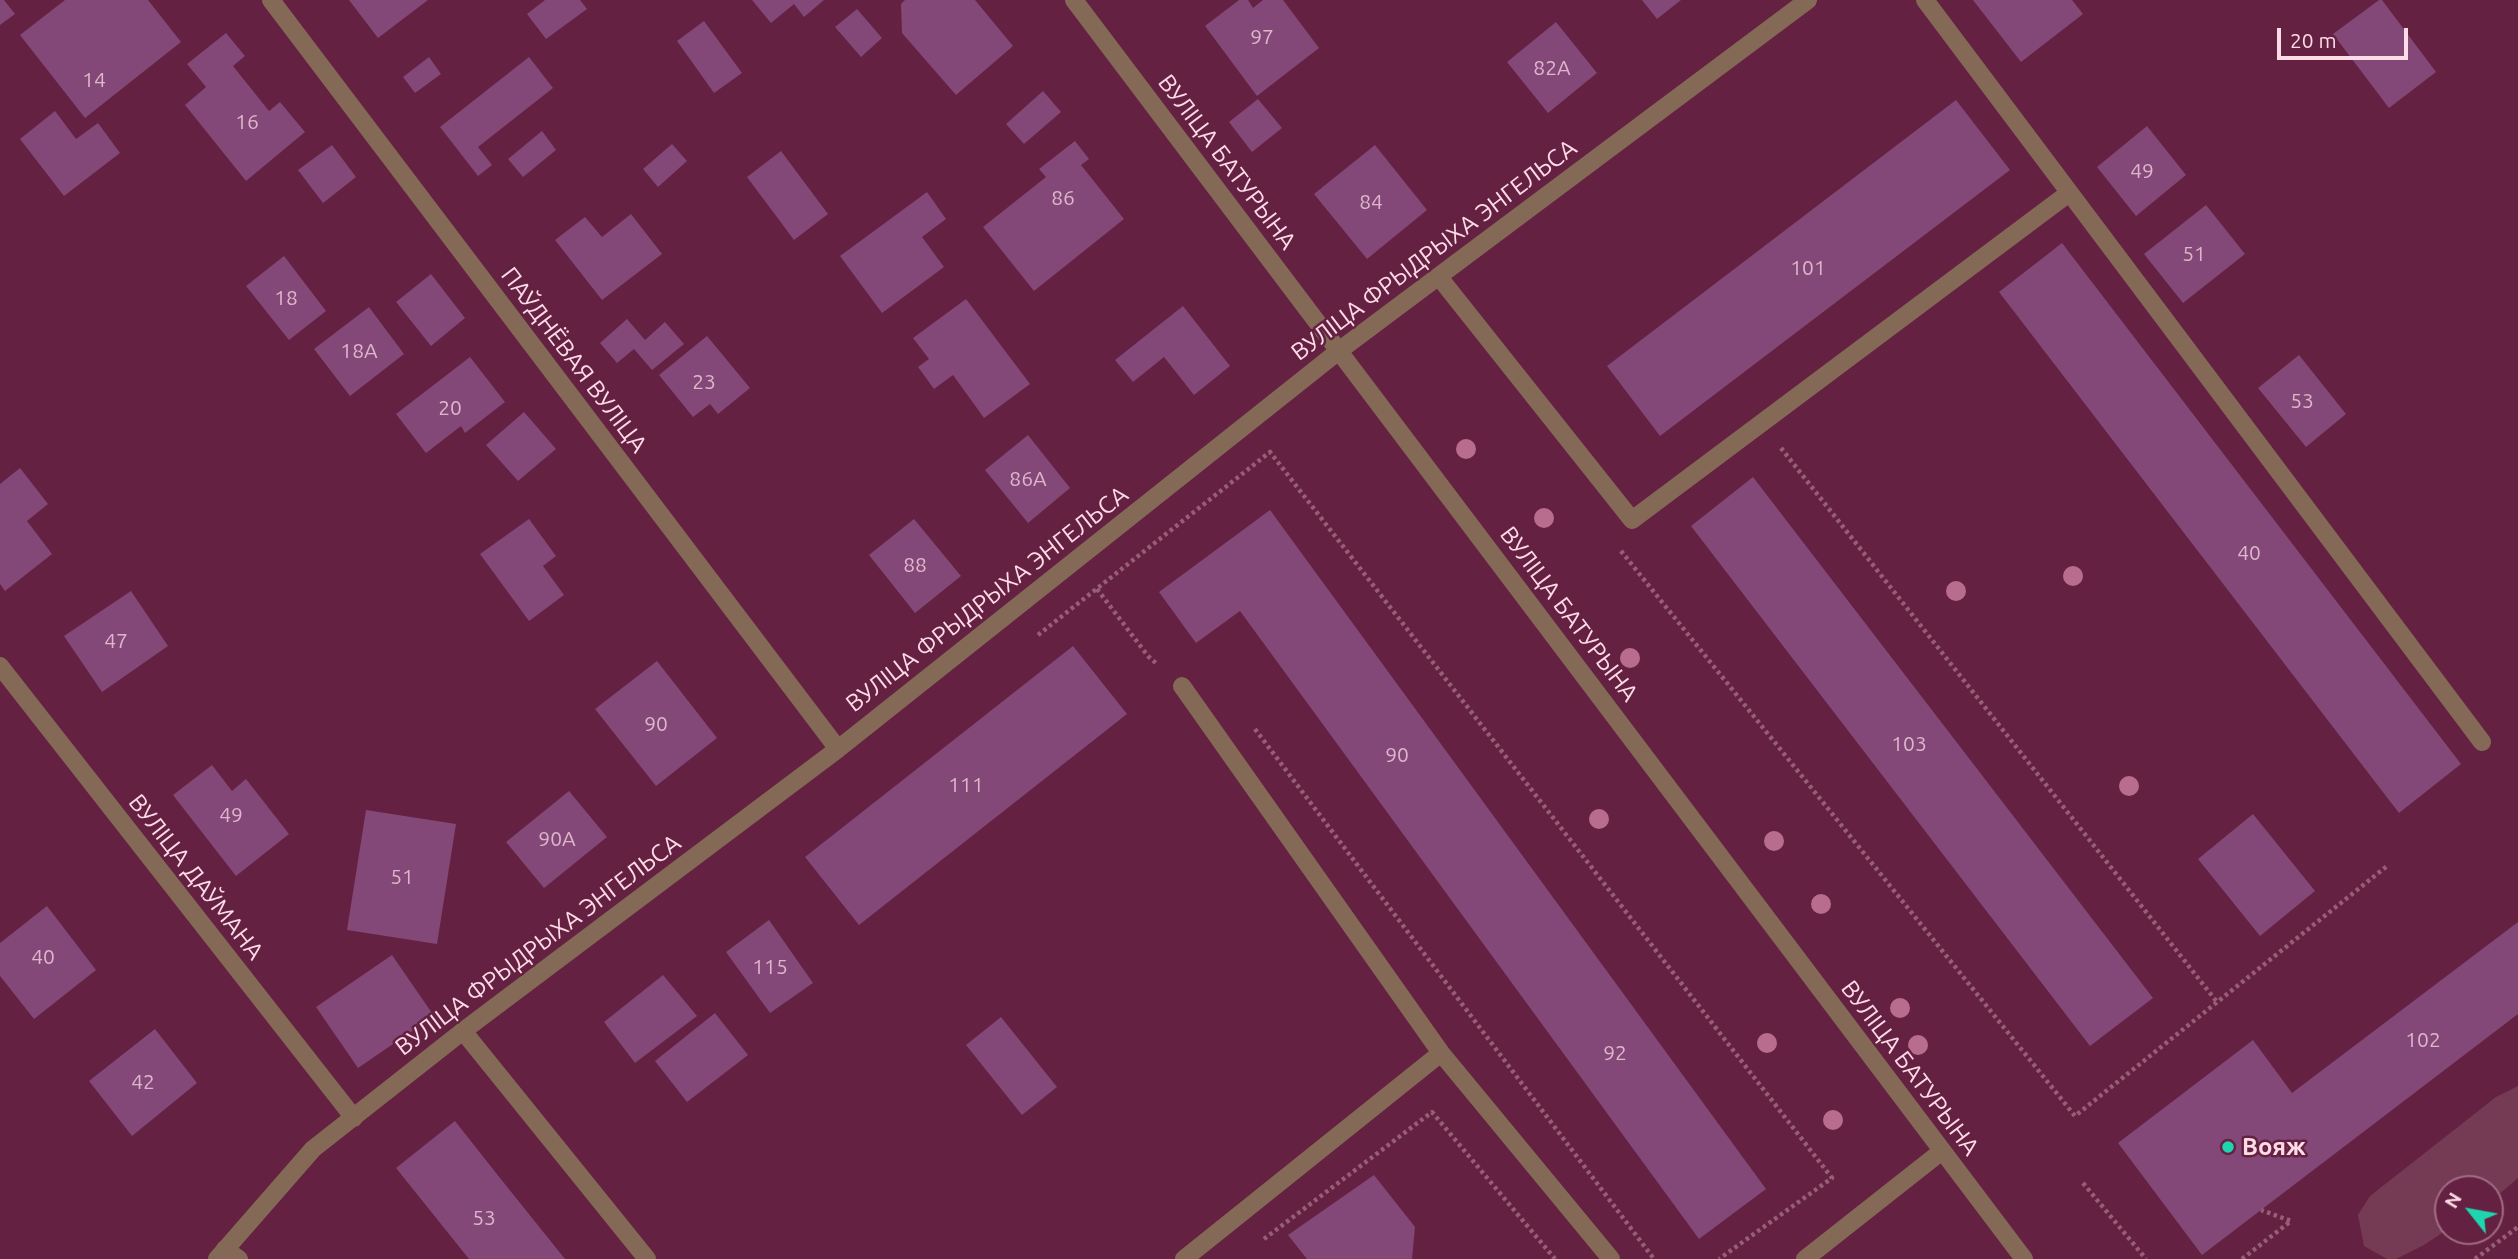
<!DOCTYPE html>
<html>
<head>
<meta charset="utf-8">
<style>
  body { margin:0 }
  #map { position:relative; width:2518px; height:1259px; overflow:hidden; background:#642141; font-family:Ubuntu,sans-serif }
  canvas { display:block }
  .north { position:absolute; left:2434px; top:1175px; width:70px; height:70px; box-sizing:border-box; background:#642141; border:2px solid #a16b83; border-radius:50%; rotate:301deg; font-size:19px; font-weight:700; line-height:28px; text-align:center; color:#fddbe7 }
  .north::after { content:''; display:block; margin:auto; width:24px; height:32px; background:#1fd5b0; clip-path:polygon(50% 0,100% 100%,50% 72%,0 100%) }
  .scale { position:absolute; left:2277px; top:28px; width:131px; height:32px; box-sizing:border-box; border:4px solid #fddbe7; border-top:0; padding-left:9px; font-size:21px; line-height:24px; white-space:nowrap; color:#fddbe7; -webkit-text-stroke:5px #642141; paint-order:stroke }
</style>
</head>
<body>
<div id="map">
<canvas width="2518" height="1259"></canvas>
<div class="north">N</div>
<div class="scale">20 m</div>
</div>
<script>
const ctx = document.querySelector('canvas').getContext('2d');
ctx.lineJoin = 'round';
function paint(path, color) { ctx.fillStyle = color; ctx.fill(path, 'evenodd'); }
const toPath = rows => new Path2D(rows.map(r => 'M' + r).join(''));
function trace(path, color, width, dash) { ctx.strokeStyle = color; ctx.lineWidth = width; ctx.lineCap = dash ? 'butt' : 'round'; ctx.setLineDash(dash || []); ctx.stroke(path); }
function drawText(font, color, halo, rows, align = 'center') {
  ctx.font = font + ' Ubuntu,sans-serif'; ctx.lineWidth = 5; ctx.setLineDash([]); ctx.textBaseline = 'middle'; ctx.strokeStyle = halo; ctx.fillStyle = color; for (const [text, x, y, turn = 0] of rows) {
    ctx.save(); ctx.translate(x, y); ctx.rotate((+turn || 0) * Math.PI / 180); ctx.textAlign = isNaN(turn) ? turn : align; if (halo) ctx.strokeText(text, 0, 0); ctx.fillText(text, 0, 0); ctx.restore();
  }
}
const green = toPath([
  [2518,1086,2518,1178,2490,1202,2490,1189,2448,1189,2448,1229,2424,1245,2396,1259,2387,1259,2364,1246,2358,1215,2370,1196,2496,1097]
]);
const building = toPath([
  [0,0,4,0,15,14,0,25],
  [65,0,148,0,181,42,85,118,20,35],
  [349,0,428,0,378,38],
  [545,0,580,0,587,9,546,39,527,14],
  [752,0,824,0,804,17,794,4,771,23],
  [905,0,975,0,1013,46,956,95,902,33,901,4],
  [1239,0,1248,0,1253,8,1263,0,1283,0,1319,48,1257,96,1205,26],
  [1642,0,1681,0,1657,19],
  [1973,0,2072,0,2083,14,2021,62],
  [2379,0,2382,0,2436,72,2389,108,2333,34],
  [857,9,882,38,861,57,835,27],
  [704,21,742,73,714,93,677,41],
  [1556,22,1597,73,1548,113,1507,62],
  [226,33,245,56,233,66,269,111,280,102,305,132,246,181,185,105,206,87,187,64],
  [429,57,441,74,415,93,403,77],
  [529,57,553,88,478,147,492,165,478,176,440,127],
  [1043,91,1061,112,1024,144,1006,124],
  [1258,99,1282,128,1252,152,1229,122],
  [1956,100,2010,170,1660,436,1607,366],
  [55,111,76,139,98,123,120,153,64,196,20,139],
  [2147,126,2186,175,2136,216,2097,167],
  [542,131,556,150,523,177,508,159],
  [1075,141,1089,159,1081,165,1124,219,1034,291,983,227,1046,177,1039,169],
  [672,144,687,161,658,187,643,169],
  [332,145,356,177,323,203,298,170],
  [1375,145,1427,210,1367,259,1314,194],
  [781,151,828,214,794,240,747,177],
  [927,192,946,219,922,237,944,267,882,313,840,256],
  [2206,205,2245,254,2183,303,2144,254],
  [631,214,662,254,602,300,555,240,585,217,602,237],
  [2062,243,2461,764,2399,813,1999,292],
  [284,256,326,311,289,340,246,286],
  [431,274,465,318,431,346,396,302],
  [966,299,1030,384,984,418,953,375,934,389,918,367,929,359,913,338],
  [1183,306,1230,366,1194,395,1164,357,1133,382,1115,360],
  [369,307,404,354,350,396,314,349],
  [627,319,645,340,665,322,684,344,652,370,634,349,617,363,600,343],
  [707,336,750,388,718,414,710,404,693,417,659,375],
  [2299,355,2346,414,2306,447,2258,388],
  [470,357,505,402,465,433,461,426,426,453,396,414],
  [524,412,556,449,518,481,486,445],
  [1028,435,1070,488,1028,523,985,470],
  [20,468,48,504,27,521,52,554,5,591,0,584,0,484],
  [1753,477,2153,998,2090,1046,1691,526],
  [1270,510,1766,1189,1699,1239,1240,611,1196,643,1159,592],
  [529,519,556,556,543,566,564,595,529,621,480,554],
  [914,519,961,576,915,613,869,555],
  [131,591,168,646,102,692,64,636],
  [1073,646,1127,714,859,925,805,857],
  [657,661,717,738,656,786,595,709],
  [212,765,232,791,246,779,289,834,236,876,173,795],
  [569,791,607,837,544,888,506,842],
  [366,810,456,824,437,944,347,930],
  [2253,814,2315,891,2260,936,2198,859],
  [47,906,96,970,34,1019,0,976,0,943],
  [769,920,813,983,770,1013,726,952],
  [2518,922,2518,1014,2202,1255,2118,1143,2253,1040,2292,1093],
  [392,955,434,1016,358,1068,316,1007],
  [663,975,697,1016,635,1063,604,1022],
  [715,1013,748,1055,687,1102,655,1061],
  [1001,1017,1057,1087,1022,1115,966,1045],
  [155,1029,197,1083,132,1136,89,1081],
  [455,1121,500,1178,565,1259,469,1259,396,1168],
  [1374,1175,1415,1227,1412,1259,1307,1259,1288,1235]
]);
const path = toPath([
  [1781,448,2217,1002],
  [1621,551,2075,1116,2387,866],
  [1097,589,1148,656,1158,665],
  [1038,635,1270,452,1832,1178,1719,1259],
  [1255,729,1654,1259],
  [2083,1183,2146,1259],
  [1264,1239,1432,1112,1555,1259],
  [2242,1259,2291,1221,2261,1210],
  [2475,1259,2518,1227]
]);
const service = toPath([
  [1925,0,2482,742],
  [1439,277,1632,520,2069,193],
  [1182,686,1441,1053,1611,1259],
  [463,1031,647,1259],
  [225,1249,239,1259],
  [1184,1259,1441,1053],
  [1805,1259,1942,1151]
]);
const minor = toPath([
  [271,0,838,749],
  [1074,0,2024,1259],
  [0,666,354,1118],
  [217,1259,313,1149,463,1031,838,749,1340,350,1808,0]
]);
const trees = [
  [1466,449],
  [1544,518],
  [2073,576],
  [1956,591],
  [1630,658],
  [2129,786],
  [1599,819],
  [1774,841],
  [1821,904],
  [1900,1008],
  [1767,1043],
  [1918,1045],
  [1833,1120]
];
const markers = [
  [2228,1147,7,"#1fd5b0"]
];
const numberNames = [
  ["97",1262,37],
  ["82А",1552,68],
  ["14",94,80],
  ["16",247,122],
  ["49",2142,171],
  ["86",1063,198],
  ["84",1371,202],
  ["51",2194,254],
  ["101",1808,268],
  ["18",286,298],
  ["18А",359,351],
  ["23",704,382],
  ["53",2302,401],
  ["20",450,408],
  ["86А",1028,479],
  ["40",2249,553],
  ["88",915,565],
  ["47",116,641],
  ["90",656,724],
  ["103",1909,744],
  ["90",1397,755],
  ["111",966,785],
  ["49",231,815],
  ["90А",557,839],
  ["51",402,877],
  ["40",43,957],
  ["115",770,967],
  ["102",2423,1040],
  ["92",1615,1053],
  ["42",143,1082],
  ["53",484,1218]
];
const streetNames = [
  ["ВУЛІЦА БАТУРЫНА",1227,162,53],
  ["ВУЛІЦА ФРЫДРЫХА ЭНГЕЛЬСА",1434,250,-37],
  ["ПАЎДНЁВАЯ ВУЛІЦА",574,360,53],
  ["ВУЛІЦА ФРЫДРЫХА ЭНГЕЛЬСА",987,599,-38],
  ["ВУЛІЦА БАТУРЫНА",1569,614,53],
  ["ВУЛІЦА ДАЎМАНА",196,877,52],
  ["ВУЛІЦА ФРЫДРЫХА ЭНГЕЛЬСА",538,945,-37],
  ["ВУЛІЦА БАТУРЫНА",1910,1068,53]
];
const poiNames = [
  ["Вояж",2242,1147]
];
paint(green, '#753b54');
paint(building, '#834878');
trace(path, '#965e78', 4.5, [3.5, 3.5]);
trace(service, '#856957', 18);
trace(minor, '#856957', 18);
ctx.fillStyle = '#b96d8e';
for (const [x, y] of trees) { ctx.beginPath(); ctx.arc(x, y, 10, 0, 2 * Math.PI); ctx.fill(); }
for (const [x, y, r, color] of markers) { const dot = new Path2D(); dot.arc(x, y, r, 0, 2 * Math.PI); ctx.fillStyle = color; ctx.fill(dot); trace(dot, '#642141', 2.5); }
drawText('21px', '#deb6cb', null, numberNames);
drawText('24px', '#fddbe7', '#642141', streetNames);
drawText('bold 24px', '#fddbe7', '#642141', poiNames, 'left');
</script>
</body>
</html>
